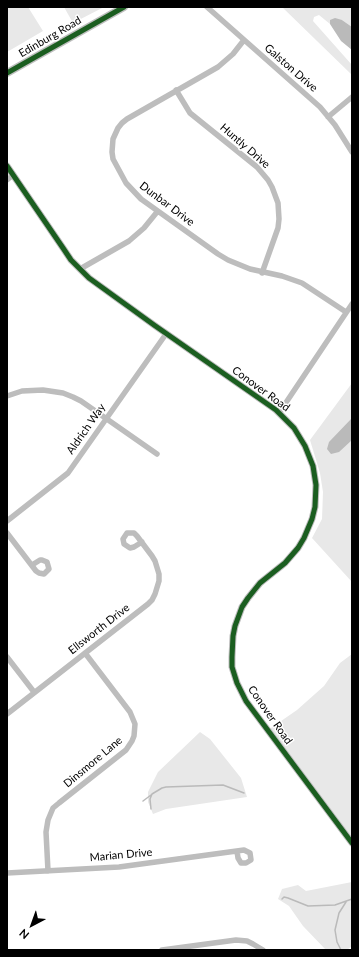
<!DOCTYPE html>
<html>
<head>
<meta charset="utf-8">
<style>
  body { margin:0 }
  #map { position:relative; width:359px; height:957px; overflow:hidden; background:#fff; font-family:Lato,sans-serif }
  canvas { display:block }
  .frame { position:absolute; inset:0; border:8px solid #000; pointer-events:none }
  .north { position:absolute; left:12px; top:905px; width:40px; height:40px; -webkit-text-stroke:3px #fff; paint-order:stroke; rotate:221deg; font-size:11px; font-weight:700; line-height:16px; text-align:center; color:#000 }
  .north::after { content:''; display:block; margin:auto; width:14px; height:18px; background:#000; clip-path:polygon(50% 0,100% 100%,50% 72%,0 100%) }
</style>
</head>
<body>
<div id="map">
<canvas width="359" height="957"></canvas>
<div class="frame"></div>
<div class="north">N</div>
</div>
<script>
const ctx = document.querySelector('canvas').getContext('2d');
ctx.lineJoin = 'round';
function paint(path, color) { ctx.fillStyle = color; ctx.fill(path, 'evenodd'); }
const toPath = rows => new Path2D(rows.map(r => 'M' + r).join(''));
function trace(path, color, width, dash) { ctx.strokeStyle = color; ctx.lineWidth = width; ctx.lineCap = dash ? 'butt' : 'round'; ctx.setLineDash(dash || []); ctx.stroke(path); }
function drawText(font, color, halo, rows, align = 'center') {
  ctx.font = font + ' Lato,sans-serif'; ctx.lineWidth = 3; ctx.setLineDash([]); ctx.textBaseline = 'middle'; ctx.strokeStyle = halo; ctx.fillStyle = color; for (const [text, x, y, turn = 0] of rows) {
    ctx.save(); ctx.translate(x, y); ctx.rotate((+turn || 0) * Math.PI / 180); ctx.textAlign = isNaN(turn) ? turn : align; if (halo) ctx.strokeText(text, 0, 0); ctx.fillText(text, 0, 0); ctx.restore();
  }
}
const green = toPath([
  [7,7,28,7,43,31,7,52],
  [64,7,104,7,73,23],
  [282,7,352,7,352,27,342,20,330,20,330,24,319,15,314,17,313,21,352,65,352,75],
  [352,383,352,582,312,538,322,519,323,492,320,473,310,440],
  [352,654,352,843,268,730,297,710,324,686,340,663],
  [200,732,210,739,241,778,247,797,166,809,153,814,148,802,148,792,158,772],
  [352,882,352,946,347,950,326,950,303,926,289,906,278,899,282,889,298,885,306,891]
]);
const water = toPath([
  [335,18,342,20,352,27,352,50,341,41,330,24,330,20],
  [352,418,352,440,339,452,331,454,327,449,329,442]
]);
const stream = toPath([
  [143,801,151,795],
  [151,809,150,799,152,794,162,788,166,787,223,785,244,793],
  [282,899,284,897,288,898,308,906,335,905,352,899],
  [341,950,337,942,335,930,339,913,346,902]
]);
const minor = toPath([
  [207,7,320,107,335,125,352,152],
  [244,40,233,54,218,67,127,119,122,123,118,128,113,139,112,152,113,159,126,183,141,199,218,254,228,260,250,269,282,276,302,283,346,312],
  [176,90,190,113,257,167,268,180,272,187,278,203,279,219,278,228,262,273],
  [328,117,352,97],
  [7,180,13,175],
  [80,269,129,241,144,228,157,212],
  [7,396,22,391,43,390,63,393,73,397,81,401,157,454],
  [279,413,352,304],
  [7,521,68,473,166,334],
  [7,533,36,571,39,573,44,574,49,569,47,562,42,560,40,560,32,565],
  [7,657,34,692],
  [7,714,148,604,152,600,155,594,159,581,159,574,155,561,152,556,137,536,134,533,127,533,123,539,124,544,130,548,134,547,142,542],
  [48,871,46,832,48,820,53,808,59,803,126,750,132,741,134,736,135,724,130,712,85,653],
  [7,873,119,867,244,850,250,853,251,860,246,863,241,863,238,858,237,851],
  [162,950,236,940,247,941,253,944,263,950]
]);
const tertiary = toPath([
  [7,166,63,248,71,260,89,278,154,325,276,410,294,428,305,446,313,466,316,485,315,507,312,519,304,538,298,548,285,563,260,583,248,598,242,607,235,626,233,636,232,657,232,667,237,683,246,701,352,843]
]);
const secondary = toPath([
  [7,73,124,7]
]);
const cycleway = toPath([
  [7,73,124,7],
  [7,166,63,248,71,260,89,278,154,325,276,410,294,428,305,446,313,466,316,485,315,507,312,519,304,538,298,548,285,563,260,583,248,598,242,607,235,626,233,636,232,657,232,667,237,683,246,701,352,843]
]);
const streetNames = [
  ["Edinburg Road",50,37,-30],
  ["Galston Drive",291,68,41],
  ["Huntly Drive",245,146,41],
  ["Dunbar Drive",167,204,37],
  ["Conover Road",261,389,36],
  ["Aldrich Way",86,429,-55],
  ["Ellsworth Drive",99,629,-38],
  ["Conover Road",270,715,55],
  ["Dinsmore Lane",93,762,-40],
  ["Marian Drive",121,855,-5]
];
paint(green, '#e8e8e8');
paint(water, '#bababa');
trace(stream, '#bababa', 1.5);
trace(minor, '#bdbdbd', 5.5);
trace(tertiary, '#bdbdbd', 7);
trace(secondary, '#bfbfbf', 8);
trace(cycleway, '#1b5e20', 5);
drawText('11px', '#000', '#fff', streetNames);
</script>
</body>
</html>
